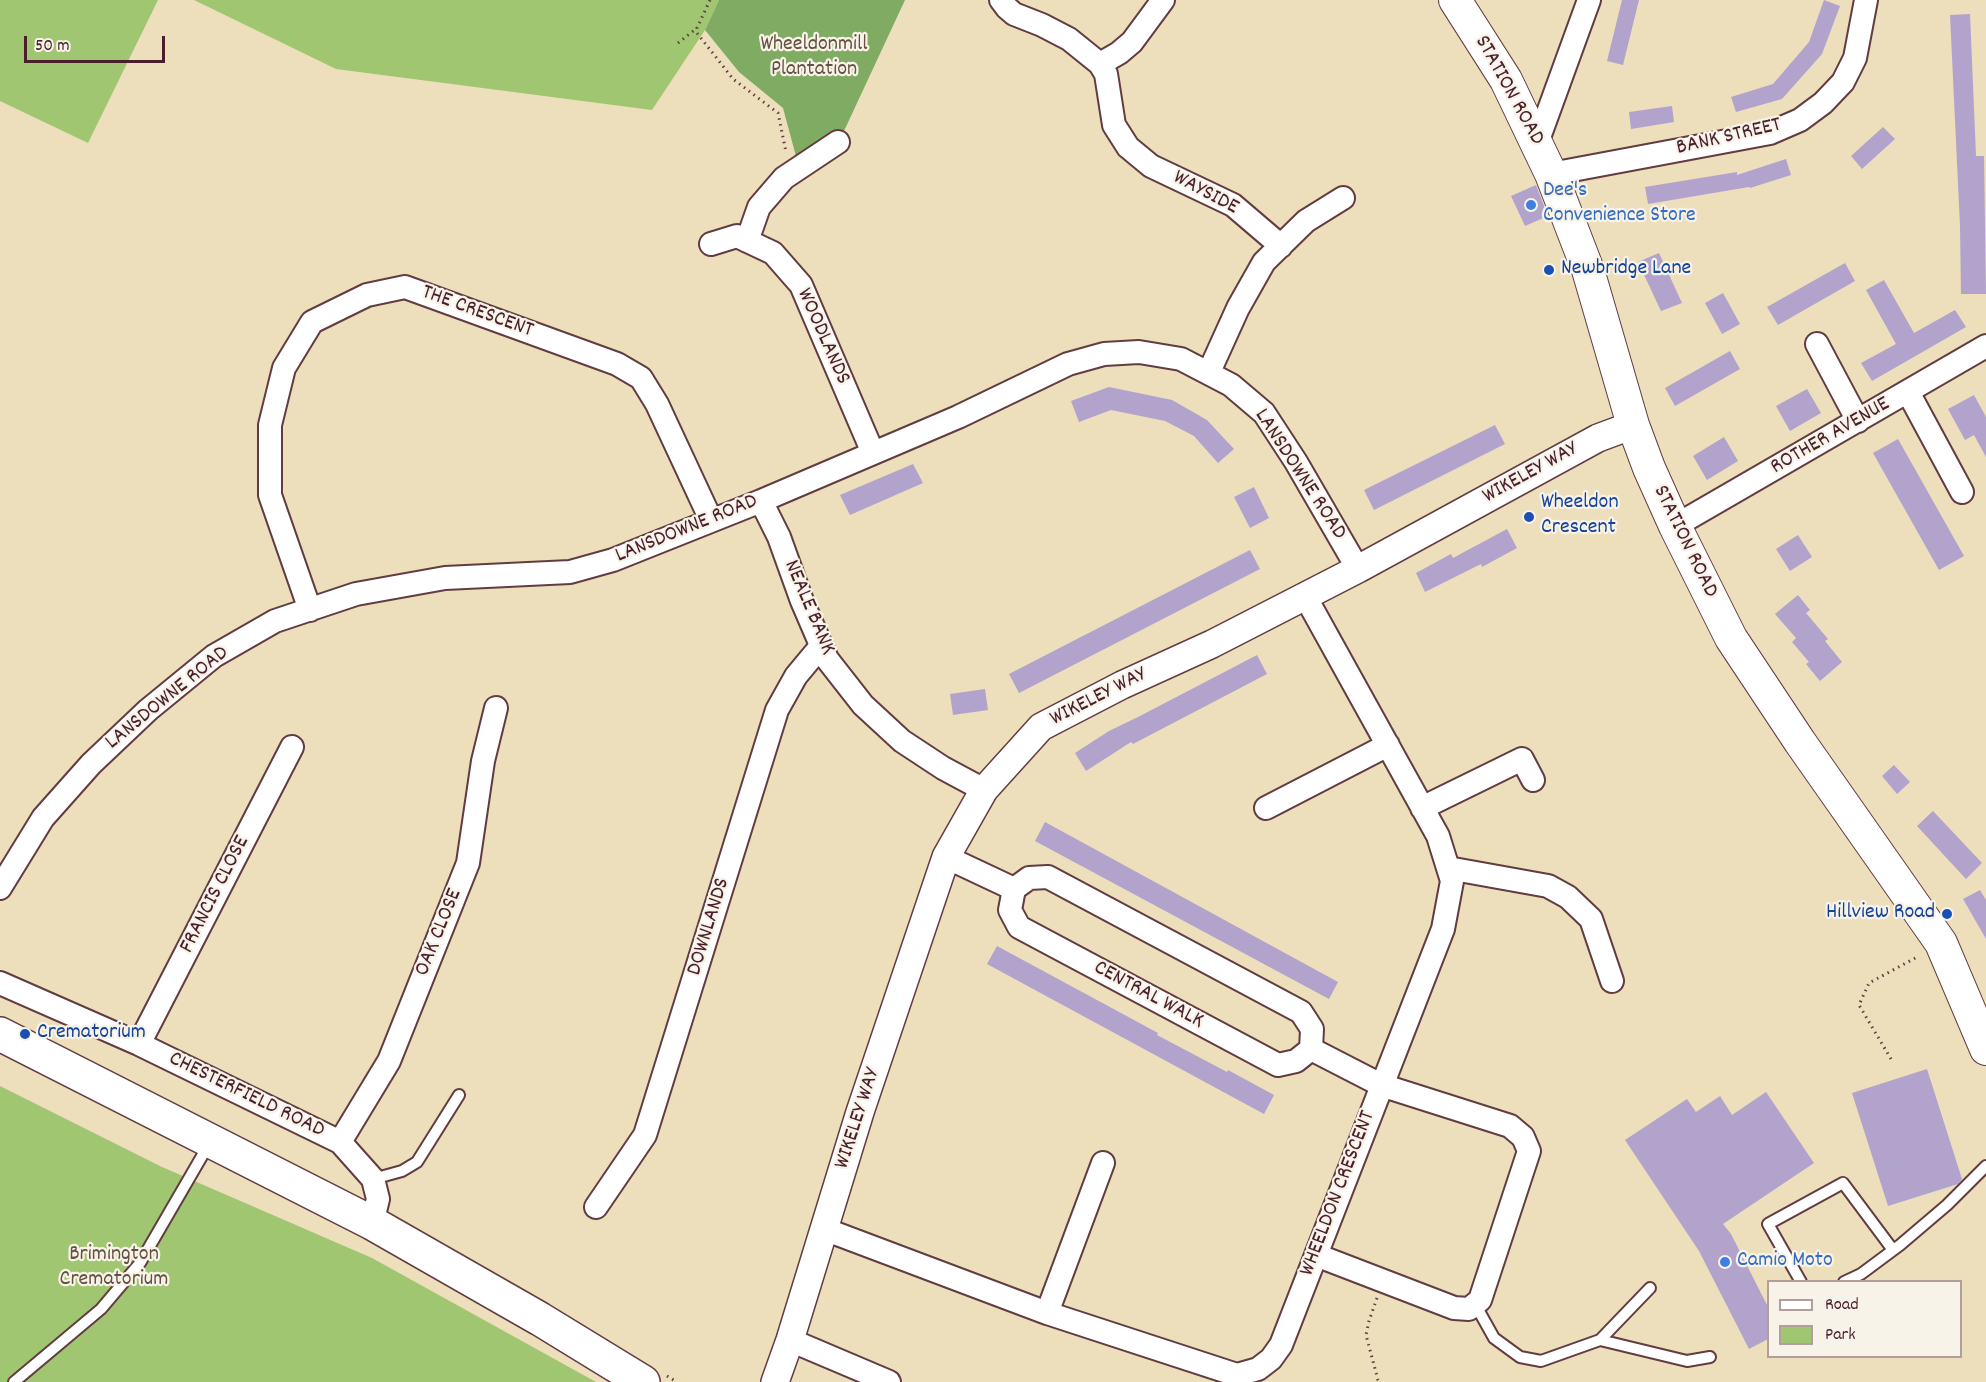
<!DOCTYPE html>
<html>
<head>
<meta charset="utf-8">
<style>
  body { margin:0 }
  #map { position:relative; width:1986px; height:1382px; overflow:hidden; background:#eddebc; font-family:Dekko,sans-serif }
  canvas { display:block }
  .legend { position:absolute; left:1767px; top:1280px; width:195px; height:78px; box-sizing:border-box; background:#f7f3e8; border:2px solid #b29e9c; margin:0; padding:8px 10px; list-style:none; font-size:18px; color:#4a1f2b }
  .legend li { display:flex; align-items:center; gap:12px; height:30px }
  .legend b { width:30px; border:2px solid #b29e9c }
  .scale { position:absolute; left:24px; top:36px; width:141px; height:27px; box-sizing:border-box; border:3px solid #4a1f2b; border-top:0; padding-left:8px; font-size:18px; line-height:21px; white-space:nowrap; color:#4a1f2b; -webkit-text-stroke:4px #f7f3e8; paint-order:stroke }
</style>
</head>
<body>
<div id="map">
<canvas width="1986" height="1382"></canvas>
<ul class="legend">
<li><b style="height:8px;background:#fff"></b>Road</li>
<li><b style="height:16px;background:#a1c671"></b>Park</li>
</ul>
<div class="scale">50 m</div>
</div>
<script>
const ctx = document.querySelector('canvas').getContext('2d');
ctx.lineJoin = 'round';
function paint(path, color) { ctx.fillStyle = color; ctx.fill(path, 'evenodd'); }
const toPath = rows => new Path2D(rows.map(r => 'M' + r).join(''));
function trace(path, color, width, dash) { ctx.strokeStyle = color; ctx.lineWidth = width; ctx.lineCap = dash ? 'butt' : 'round'; ctx.setLineDash(dash || []); ctx.stroke(path); }
function drawText(font, color, halo, rows, align = 'center') {
  ctx.font = font + ' Dekko,sans-serif'; ctx.lineWidth = 4.5; ctx.setLineDash([]); ctx.textBaseline = 'middle'; ctx.strokeStyle = halo; ctx.fillStyle = color; for (const [text, x, y, turn = 0] of rows) {
    ctx.save(); ctx.translate(x, y); ctx.rotate((+turn || 0) * Math.PI / 180); ctx.textAlign = isNaN(turn) ? turn : align; if (halo) ctx.strokeText(text, 0, 0); ctx.fillText(text, 0, 0); ctx.restore();
  }
}
const green = toPath([
  [0,0,158,0,88,143,0,101],
  [194,0,719,0,705,30,652,110,336,69],
  [0,1086,162,1167,372,1258,596,1382,0,1382]
]);
const forest = toPath([
  [719,0,905,0,844,131,797,160,783,108,739,72,705,30]
]);
const building = toPath([
  [1622,0,1639,0,1623,65,1607,61],
  [1824,0,1840,6,1822,54,1782,99,1736,112,1731,97,1773,84,1809,42],
  [1970,14,1976,156,1984,156,1986,294,1961,294,1960,226,1950,15],
  [1672,106,1674,122,1631,129,1629,112],
  [1883,127,1895,139,1862,169,1851,156],
  [1786,159,1791,175,1750,188,1749,187,1648,204,1645,187,1737,172,1737,175],
  [1536,185,1548,216,1525,226,1511,196],
  [1659,253,1682,303,1661,311,1638,262],
  [1845,263,1855,281,1778,325,1767,307],
  [1884,280,1914,333,1955,310,1966,327,1872,381,1861,363,1896,344,1866,290],
  [1723,293,1740,324,1722,334,1705,303],
  [1730,351,1740,369,1675,406,1665,388],
  [1109,387,1172,400,1207,420,1234,449,1218,463,1194,436,1165,421,1111,410,1079,422,1071,401],
  [1807,389,1821,413,1790,431,1776,406],
  [1974,395,1986,417,1986,457,1974,435,1965,440,1948,409],
  [1495,425,1505,444,1374,510,1364,490],
  [1724,437,1738,461,1707,480,1693,456],
  [1898,439,1964,556,1939,570,1873,453],
  [913,464,923,483,850,515,840,495],
  [1254,487,1269,518,1250,528,1234,497],
  [1507,529,1517,548,1482,567,1481,564,1425,592,1416,573,1451,554,1453,558],
  [1798,535,1812,557,1790,571,1776,549],
  [1250,550,1260,569,1019,693,1009,674],
  [1798,595,1810,610,1806,613,1828,639,1825,641,1842,662,1820,681,1806,664,1809,662,1792,642,1796,638,1775,614],
  [1257,655,1267,674,1133,744,1131,742,1086,771,1075,753,1109,731,1140,716],
  [985,689,988,710,953,715,950,694],
  [1894,765,1910,782,1897,794,1882,776],
  [1933,811,1982,863,1966,879,1917,826],
  [1045,822,1338,982,1329,999,1035,841],
  [1980,890,1986,900,1986,939,1963,899],
  [997,946,1158,1033,1157,1035,1227,1072,1228,1070,1274,1095,1264,1114,987,964],
  [1927,1069,1962,1179,1958,1184,1888,1206,1852,1093],
  [1766,1092,1814,1163,1723,1224,1731,1234,1768,1307,1768,1339,1749,1349,1699,1251,1625,1140,1687,1099,1696,1112,1720,1096,1732,1115]
]);
const path = toPath([
  [710,0,697,28,697,33,733,79,778,113,786,152],
  [678,43,697,28],
  [1891,1059,1859,1005,1869,983,1919,956],
  [1377,1298,1369,1321,1366,1335,1378,1380,1380,1382],
  [667,1376,677,1382]
]);
const service = toPath([
  [373,1179,402,1171,417,1162,459,1095],
  [1801,1282,1768,1224,1843,1183,1893,1250],
  [1844,1282,1861,1274,1900,1245,1947,1205,1986,1166],
  [1475,1304,1494,1338,1520,1357,1541,1361,1600,1340,1650,1288],
  [1600,1340,1687,1361,1710,1357],
  [14,1382,101,1309,140,1263,209,1144]
]);
const minor = toPath([
  [1001,0,1007,8,1014,14,1042,25,1069,39,1100,64,1106,74,1114,125,1128,147,1151,166,1233,205,1281,246],
  [1100,64,1119,53,1132,42,1163,0],
  [1537,143,1589,0],
  [1551,174,1770,133,1800,120,1823,103,1843,82,1855,58,1866,0],
  [747,241,759,207,784,178,838,142],
  [711,244,737,236,773,253,801,285,873,453],
  [1817,344,1858,421],
  [1209,372,1238,308,1264,262,1306,221,1343,198],
  [1908,392,1962,492],
  [761,501,779,537,802,601,827,659,863,705,902,741,943,768,984,790],
  [1675,526,1986,346],
  [310,610,270,495,270,425,284,368,312,322,367,295,405,287,617,364,641,378,657,404,711,520],
  [1266,808,1388,745],
  [1422,808,1522,759,1533,780],
  [946,857,1014,889],
  [1448,868,1548,886,1568,897,1591,919,1612,981],
  [1048,877,1301,1012,1312,1029,1311,1049,1296,1061,1278,1065,1019,927,1010,910,1014,889,1029,878,1048,877],
  [0,888,43,818,91,764,148,710,214,656,275,621,356,594,445,578,570,572,613,560,761,501,958,417,1068,364,1104,354,1139,352,1181,359,1231,385,1264,413,1296,462,1358,569],
  [0,983,139,1044,340,1142,373,1179,378,1199,372,1223],
  [139,1044,292,747],
  [1311,1049,1381,1085,1510,1126,1523,1137,1529,1151,1480,1300,1469,1309,1454,1308,1316,1255],
  [340,1142,389,1061,468,863,483,761,496,708],
  [596,1207,645,1135,777,710,796,676,821,646],
  [824,1229,1047,1313,1237,1375,1258,1369,1271,1359,1281,1345,1443,929,1452,881,1438,836,1305,596],
  [1047,1313,1103,1163],
  [790,1340,889,1382]
]);
const tertiary = toPath([
  [775,1382,790,1340,860,1112,946,857,984,790,1041,727,1122,685,1212,644,1358,569,1598,438,1633,425]
]);
const secondary = toPath([
  [1455,0,1506,80,1551,174,1588,270,1633,425,1649,468,1675,526,1731,638,1800,742,1941,943,1986,1049]
]);
const trunk = toPath([
  [0,1034,372,1223,540,1319,643,1382]
]);
const markers = [
  [1531,205,6,"#3f7fe0"],
  [1549,270,6,"#1a4fb4"],
  [1529,517,6,"#1a4fb4"],
  [1947,914,6,"#1a4fb4"],
  [25,1034,6,"#1a4fb4"],
  [1725,1262,6,"#3f7fe0"]
];
const parkNames = [
  ["Wheeldonmill",814,46],
  ["Plantation",814,71],
  ["Brimington",114,1256],
  ["Crematorium",114,1281]
];
const streetNames = [
  ["STATION ROAD",1508,91,61],
  ["BANK STREET",1729,138,-13],
  ["WAYSIDE",1205,194,28],
  ["THE CRESCENT",477,313,20],
  ["WOODLANDS",822,337,66],
  ["ROTHER AVENUE",1831,437,-30],
  ["WIKELEY WAY",1531,474,-29],
  ["LANSDOWNE ROAD",1299,475,57],
  ["LANSDOWNE ROAD",687,530,-22],
  ["STATION ROAD",1684,542,64],
  ["NEALE BANK",808,608,67],
  ["WIKELEY WAY",1099,698,-27],
  ["LANSDOWNE ROAD",168,699,-39],
  ["FRANCIS CLOSE",216,895,-63],
  ["DOWNLANDS",710,927,-73],
  ["OAK CLOSE",440,933,-68],
  ["CENTRAL WALK",1148,996,28],
  ["CHESTERFIELD ROAD",246,1096,26],
  ["WIKELEY WAY",859,1119,-72],
  ["WHEELDON CRESCENT",1339,1194,-69]
];
const shopNames = [
  ["Dee's",1543,192],
  ["Convenience Store",1543,217],
  ["Camio Moto",1737,1262]
];
const transitNames = [
  ["Newbridge Lane",1561,270],
  ["Wheeldon",1541,504],
  ["Crescent",1541,529],
  ["Hillview Road",1935,914,"right"],
  ["Crematorium",37,1034]
];
paint(green, '#a1c671');
paint(forest, '#80ab63');
paint(building, '#b1a3cc');
trace(service, '#623c41', 14);
trace(minor, '#623c41', 26);
trace(tertiary, '#623c41', 30);
trace(secondary, '#623c41', 34);
trace(trunk, '#623c41', 36);
trace(path, '#623c41', 3, [1.5, 4.5]);
trace(service, '#fff', 10);
trace(minor, '#fff', 22);
trace(tertiary, '#fff', 27);
trace(secondary, '#fff', 32);
trace(trunk, '#fff', 33);
for (const [x, y, r, color] of markers) { const dot = new Path2D(); dot.arc(x, y, r, 0, 2 * Math.PI); ctx.fillStyle = color; ctx.fill(dot); trace(dot, '#f7f3e8', 2); }
drawText('22px', '#645140', '#f7f3e8', parkNames);
drawText('22px', '#4a1f2b', '#f7f3e8', streetNames);
drawText('22px', '#366cbe', '#f7f3e8', shopNames, 'left');
drawText('22px', '#164399', '#f7f3e8', transitNames, 'left');
</script>
</body>
</html>
